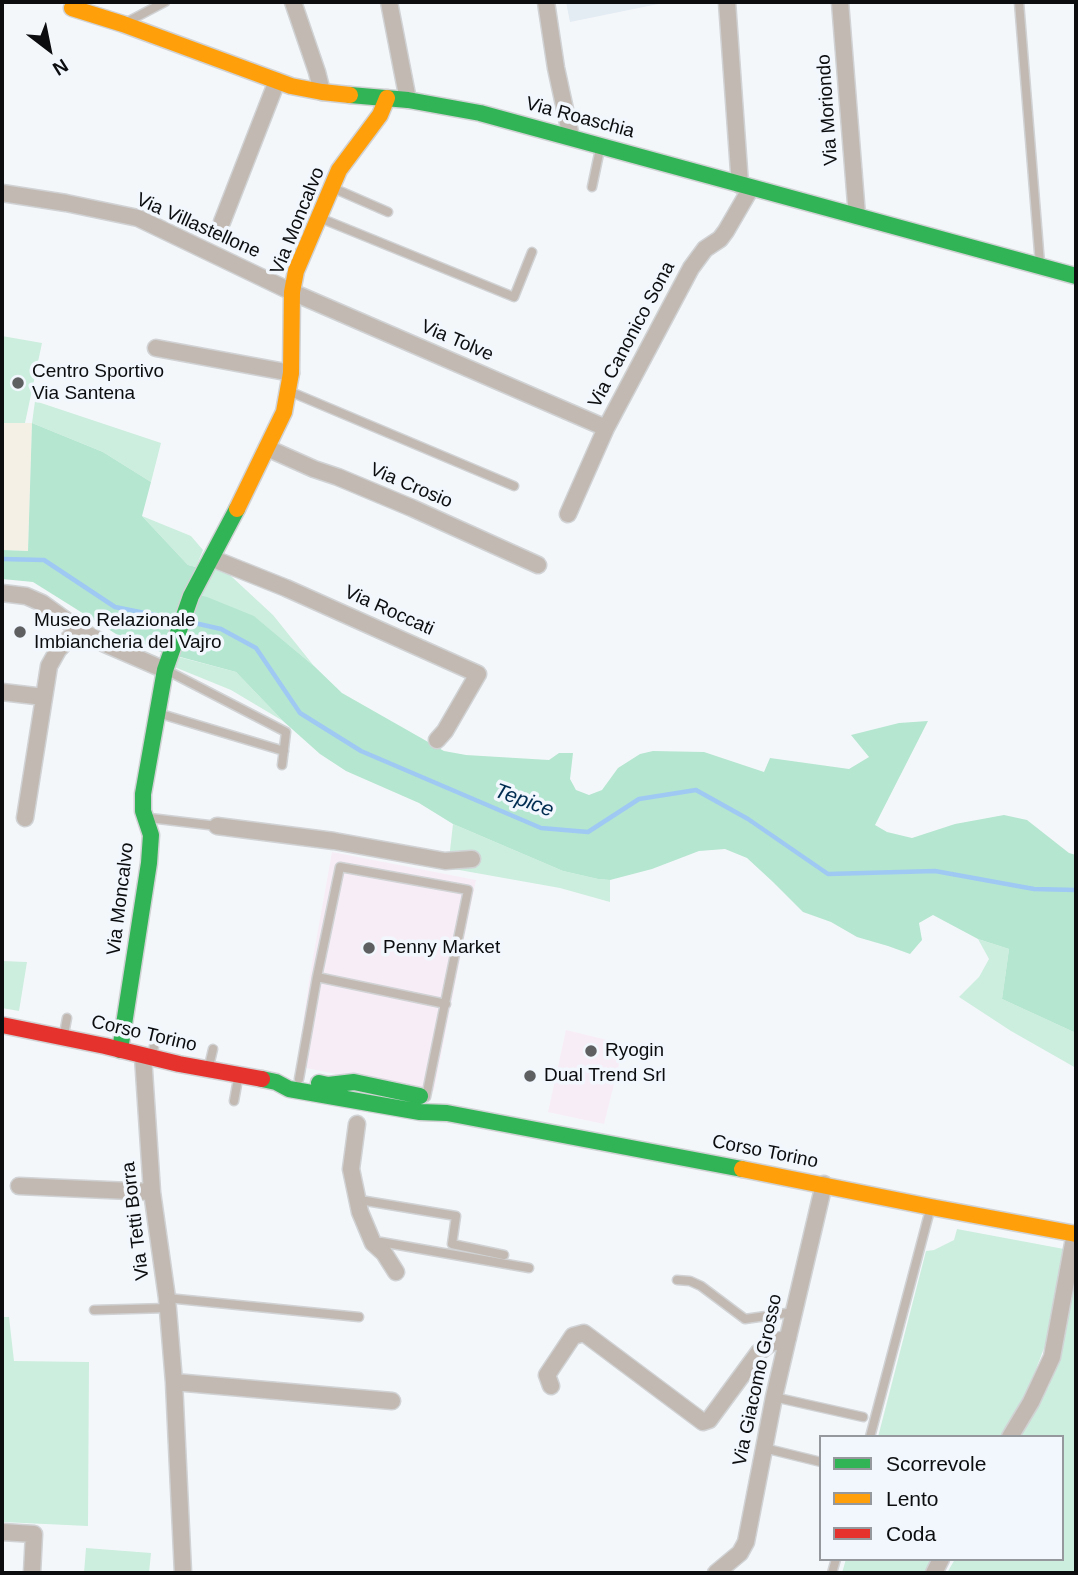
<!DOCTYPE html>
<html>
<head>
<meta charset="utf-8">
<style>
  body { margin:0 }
  #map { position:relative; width:1078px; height:1575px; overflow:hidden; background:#f4f7fa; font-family:Helvetica,sans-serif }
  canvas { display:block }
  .frame { position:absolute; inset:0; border:4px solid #0b0d0f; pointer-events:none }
  .legend { position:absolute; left:819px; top:1435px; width:245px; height:126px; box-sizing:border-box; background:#f1f7fd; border:2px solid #95999e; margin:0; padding:9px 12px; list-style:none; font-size:21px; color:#0b0d0f }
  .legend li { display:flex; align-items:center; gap:14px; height:35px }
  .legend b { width:35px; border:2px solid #95999e }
  .north { position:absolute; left:14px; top:14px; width:70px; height:70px; -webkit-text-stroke:5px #f1f7fd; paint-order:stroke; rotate:148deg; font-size:19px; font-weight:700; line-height:28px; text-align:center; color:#0b0d0f }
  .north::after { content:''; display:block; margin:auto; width:24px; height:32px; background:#0b0d0f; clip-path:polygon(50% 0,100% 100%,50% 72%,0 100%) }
</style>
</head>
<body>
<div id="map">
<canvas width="1078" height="1575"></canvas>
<div class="frame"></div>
<ul class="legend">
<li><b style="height:9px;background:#30b455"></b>Scorrevole</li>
<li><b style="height:9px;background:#ff9f0a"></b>Lento</li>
<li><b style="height:9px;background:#e5322d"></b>Coda</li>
</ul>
<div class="north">N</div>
</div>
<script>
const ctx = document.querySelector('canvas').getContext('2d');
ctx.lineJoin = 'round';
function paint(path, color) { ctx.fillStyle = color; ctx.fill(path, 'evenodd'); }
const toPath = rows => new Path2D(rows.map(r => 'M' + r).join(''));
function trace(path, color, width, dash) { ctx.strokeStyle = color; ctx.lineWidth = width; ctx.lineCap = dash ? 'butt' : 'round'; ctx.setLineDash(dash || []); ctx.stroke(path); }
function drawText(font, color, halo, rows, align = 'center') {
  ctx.font = font + ' Helvetica,sans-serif'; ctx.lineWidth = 7; ctx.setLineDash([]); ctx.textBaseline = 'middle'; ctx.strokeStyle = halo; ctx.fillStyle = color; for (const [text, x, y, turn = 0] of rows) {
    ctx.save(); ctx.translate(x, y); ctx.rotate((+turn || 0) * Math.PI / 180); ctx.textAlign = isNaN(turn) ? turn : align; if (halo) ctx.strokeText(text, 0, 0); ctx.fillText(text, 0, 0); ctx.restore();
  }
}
const commercial = toPath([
  [332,852,476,880,434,1091,413,1089,306,1068,297,1063,310,975],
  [566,1030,624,1044,604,1124,548,1112]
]);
const industrial = toPath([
  [2,423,32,423,28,551,2,550]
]);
const built = toPath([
  [566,2,668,2,570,22]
]);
const green = toPath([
  [2,336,42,343,25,423,2,423],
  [35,401,161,443,151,482,103,452,32,423],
  [142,516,191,536,203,550,196,567,188,565],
  [218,564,273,615,314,666,256,618,200,595],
  [175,656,236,672,283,721,231,690,172,666],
  [453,824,563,871,598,879,610,880,610,902,560,888,448,868],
  [978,939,1009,949,1002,999,1076,1033,1076,1068,1011,1031,959,997,979,977,989,959],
  [2,961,27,962,19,1011,2,1008],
  [957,1229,1064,1249,1049,1335,1027,1393,1002,1437,878,1437,926,1251,934,1250,954,1240],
  [1076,1256,1076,1573,947,1573,955,1559,1062,1559,1062,1437,1019,1437,1049,1386,1062,1338],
  [2,1317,9,1317,14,1361,89,1362,88,1526,2,1522],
  [86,1548,151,1553,149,1573,84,1573],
  [846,1559,936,1559,929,1573,842,1573]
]);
const forest = toPath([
  [32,423,103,452,151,482,142,516,188,565,196,567,188,592,207,597,254,616,314,666,342,693,444,751,466,755,549,760,559,753,573,753,570,779,576,790,589,795,602,790,618,768,640,754,653,751,704,752,764,772,770,758,849,769,869,757,851,735,899,723,928,721,875,825,887,832,912,838,955,824,1004,815,1027,820,1069,853,1076,855,1076,1033,1002,999,1009,949,978,939,933,915,919,923,922,940,910,954,888,946,857,937,831,922,803,912,773,882,747,858,725,849,699,851,652,869,610,880,598,879,563,871,453,824,419,803,346,771,320,754,283,721,236,672,132,644,33,582,2,579,2,550,28,551]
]);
const stream = toPath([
  [2,559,44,560,115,607,175,619],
  [190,622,221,629,256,648,300,713,361,751,541,828,588,832,639,799,696,790,748,819,828,874,935,871,1034,889,1076,890]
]);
const lane = toPath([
  [1019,2,1040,264],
  [127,22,165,2],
  [592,187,600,149],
  [333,188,388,212],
  [320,218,514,297,532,252],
  [291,392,514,486],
  [166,670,286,732,282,765],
  [161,714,284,751],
  [150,818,217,826],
  [317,977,446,1004],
  [64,1034,67,1018],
  [152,1055,156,1038],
  [209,1066,213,1049],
  [299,1079,317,977,340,867,468,890,426,1097],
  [234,1101,238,1079],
  [366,1201,456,1216,452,1244,504,1255],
  [381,1242,529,1268],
  [677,1280,690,1281,701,1286,745,1319,794,1312],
  [167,1298,359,1317],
  [94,1310,168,1308],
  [774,1397,863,1417],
  [870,1437,930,1210],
  [764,1448,821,1462],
  [832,1573,836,1559]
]);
const street = toPath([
  [293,2,317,72,322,92],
  [389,2,408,100],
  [546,2,556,68,571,137],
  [727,2,740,185],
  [840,2,857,216],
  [2,193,66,203,138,218,292,292,606,428],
  [222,222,277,81],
  [156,348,291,373],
  [267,448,314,469,338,477,412,508,538,565],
  [568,514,606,428,691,268,705,249,720,239,726,231,751,188],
  [211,558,286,588,478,674,445,731,437,740],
  [2,593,26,596,42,603,78,629,105,644,165,670],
  [2,692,44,697],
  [25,818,49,666,58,650,78,629],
  [217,826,334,841,445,861,472,859],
  [143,1056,152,1192,167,1298,174,1382,183,1573],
  [357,1124,351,1169,360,1212,373,1243,384,1253,396,1272],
  [19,1186,152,1192],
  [174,1382,392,1401],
  [551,1386,547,1375,573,1336,584,1333,703,1422,709,1420,759,1352,771,1343,788,1338],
  [1010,1437,1031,1402,1052,1357,1075,1233],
  [2,1532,34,1534,32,1573],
  [716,1573,740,1553,746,1542,774,1397,824,1184],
  [934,1573,941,1559]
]);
const fast = toPath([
  [350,95,408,100,480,113,1076,276],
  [120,1050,149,863,151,835,143,811,143,794,165,670,191,596,237,509],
  [262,1079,276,1082,289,1089,420,1112,447,1113,742,1169],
  [319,1083,328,1085,354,1082,420,1096]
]);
const slow = toPath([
  [72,8,123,24,291,86,322,92,350,95],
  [237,509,284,412,291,373,292,292,296,271,339,170,380,115,387,98],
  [742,1169,931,1207,1076,1234]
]);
const jam = toPath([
  [2,1025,105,1046,179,1064,262,1079]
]);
const markers = [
  [18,383,7,"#5d5f61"],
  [20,632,7,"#5d5f61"],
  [369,948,7,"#5d5f61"],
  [591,1051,7,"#5d5f61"],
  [530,1076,7,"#5d5f61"]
];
const streetNames = [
  ["Via Moriondo",828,110,-94],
  ["Via Roaschia",580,118,15],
  ["Via Moncalvo",298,221,-68],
  ["Via Villastellone",198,226,24],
  ["Via Canonico Sona",632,335,-62],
  ["Via Tolve",457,341,23],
  ["Via Crosio",411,486,23],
  ["Via Roccati",389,611,24],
  ["Via Moncalvo",121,899,-83],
  ["Corso Torino",144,1034,13],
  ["Corso Torino",765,1152,11],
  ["Via Tetti Borra",136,1221,-97],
  ["Via Giacomo Grosso",758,1380,-78]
];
const poiNames = [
  ["Centro Sportivo",32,372],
  ["Via Santena",32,394],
  ["Museo Relazionale",34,621],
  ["Imbiancheria del Vajro",34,643],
  ["Penny Market",383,948],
  ["Ryogin",605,1051],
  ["Dual Trend Srl",544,1076]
];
const waterNames = [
  ["Tepice",524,801,20]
];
paint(commercial, '#f7edf7');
paint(industrial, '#f5f0e6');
paint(built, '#e3ebf3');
paint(green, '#cceede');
paint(forest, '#b5e6d0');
trace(stream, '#9fc9f3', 4.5);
trace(lane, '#d0d2d4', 11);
trace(street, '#d0d2d4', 19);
trace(fast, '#d0d2d4', 19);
trace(slow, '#d0d2d4', 19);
trace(jam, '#d0d2d4', 19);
trace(lane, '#c1b9b2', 8);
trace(street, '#c1b9b2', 16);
trace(fast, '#30b455', 16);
trace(slow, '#ff9f0a', 16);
trace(jam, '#e5322d', 16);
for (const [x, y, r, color] of markers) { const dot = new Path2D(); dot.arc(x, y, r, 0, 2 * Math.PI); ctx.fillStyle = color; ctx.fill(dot); trace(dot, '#f1f7fd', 2.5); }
drawText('19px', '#0b0d0f', '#f1f7fd', streetNames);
drawText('19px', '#0b0d0f', '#f1f7fd', poiNames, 'left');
drawText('italic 21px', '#002c51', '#f1f7fd', waterNames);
</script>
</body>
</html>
